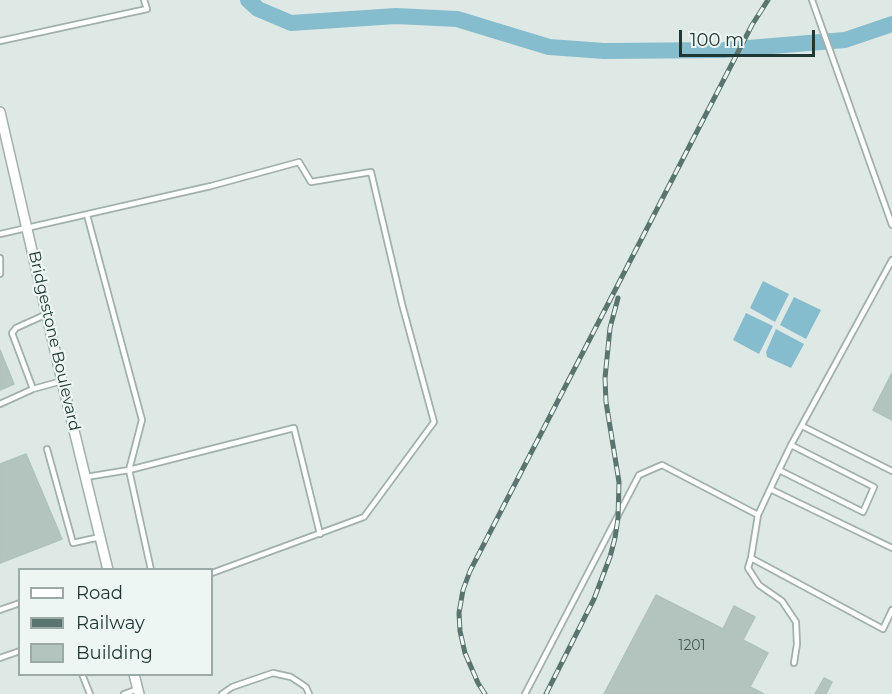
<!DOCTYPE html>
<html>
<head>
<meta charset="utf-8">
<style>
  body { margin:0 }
  #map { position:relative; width:892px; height:694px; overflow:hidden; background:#dee9e5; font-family:Montserrat,sans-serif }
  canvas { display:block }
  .legend { position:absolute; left:18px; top:568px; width:195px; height:108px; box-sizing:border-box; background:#eef6f3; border:2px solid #9caaa7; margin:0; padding:8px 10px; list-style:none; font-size:18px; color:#203834 }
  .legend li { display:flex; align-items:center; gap:12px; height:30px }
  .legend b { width:30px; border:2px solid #9caaa7 }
  .scale { position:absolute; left:679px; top:30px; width:136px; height:27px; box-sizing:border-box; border:3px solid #203834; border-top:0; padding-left:8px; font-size:18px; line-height:21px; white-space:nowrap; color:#203834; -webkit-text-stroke:4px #eef6f3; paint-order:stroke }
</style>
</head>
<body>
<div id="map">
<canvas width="892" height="694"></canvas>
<ul class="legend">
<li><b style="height:8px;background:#fff"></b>Road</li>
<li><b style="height:8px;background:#5a746f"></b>Railway</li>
<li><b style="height:16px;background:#b3c4be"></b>Building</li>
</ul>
<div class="scale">100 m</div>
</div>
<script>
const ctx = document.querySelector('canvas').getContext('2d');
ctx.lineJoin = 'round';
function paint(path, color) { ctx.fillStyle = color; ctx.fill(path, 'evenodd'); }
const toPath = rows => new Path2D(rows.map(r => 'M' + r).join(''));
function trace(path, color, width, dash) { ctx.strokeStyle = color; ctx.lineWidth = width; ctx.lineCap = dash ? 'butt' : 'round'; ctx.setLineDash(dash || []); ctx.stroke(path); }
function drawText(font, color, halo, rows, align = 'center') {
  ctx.font = font + ' Montserrat,sans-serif'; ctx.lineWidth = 4.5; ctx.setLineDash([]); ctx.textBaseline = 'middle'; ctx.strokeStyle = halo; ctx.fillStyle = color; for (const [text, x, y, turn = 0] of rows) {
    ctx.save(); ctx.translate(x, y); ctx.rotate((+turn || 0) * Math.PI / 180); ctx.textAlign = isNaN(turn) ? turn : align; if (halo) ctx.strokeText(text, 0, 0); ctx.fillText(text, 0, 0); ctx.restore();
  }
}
const water = toPath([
  [763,281,789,294,775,322,750,308],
  [794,297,821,310,806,339,780,325],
  [746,313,773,326,759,354,733,340],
  [776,329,804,344,791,368,767,357,766,352]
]);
const river = toPath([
  [248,0,258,9,291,23,396,16,457,19,549,47,604,51,724,50,845,40,892,24]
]);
const building = toPath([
  [0,350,14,384,0,390,0,350],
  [892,373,892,420,873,410,892,373],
  [26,454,62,539,0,563,0,464,26,454],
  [656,595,723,629,734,606,755,617,743,640,768,653,750,687,764,694,604,694,656,595],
  [824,678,832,682,826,694,815,694,824,678]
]);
const service = toPath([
  [812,0,892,225],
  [0,41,147,9,144,0],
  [87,215,142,420,129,470,294,428,320,534],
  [0,234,211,186,299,162,311,182,371,172,402,304,434,422,364,517,212,573],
  [0,258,0,274],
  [33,389,12,333,16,328,47,314],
  [0,404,33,389,62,381],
  [802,426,892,471],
  [791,445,892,260],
  [47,449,73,543,100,537],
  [86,477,129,470,151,570],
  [770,489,892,548],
  [758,515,751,558,883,629,892,610],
  [751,558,748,568,759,585,782,601,796,622,797,644,794,663],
  [0,610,20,603],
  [0,658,20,651],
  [82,674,90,694],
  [124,694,138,689],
  [222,694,232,687,273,673,291,677,306,687,309,694],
  [525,694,639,475,662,465,758,515,779,470,791,445,874,487,863,512,779,470]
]);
const minor = toPath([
  [0,112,62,381,108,570],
  [134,674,139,694]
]);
const rail = toPath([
  [485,694,478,683,465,653,460,631,459,613,463,590,470,571,752,25,768,0],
  [546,694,594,599,610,557,615,538,618,518,619,482,606,402,605,378,610,328,618,298]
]);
const numberNames = [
  ["1201",692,646]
];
const streetNames = [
  ["Bridgestone Boulevard",54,341,77]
];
paint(water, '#86bdce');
trace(river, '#86bdce', 16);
paint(building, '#b3c4be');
trace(building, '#b0c2bc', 1.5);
trace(service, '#a1b0ac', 8);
trace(minor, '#a1b0ac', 12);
trace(service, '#fff', 4.5);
trace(minor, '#fff', 9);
trace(rail, '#5a746f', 5);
trace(rail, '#eef6f3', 3, [9]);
drawText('14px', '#455b56', null, numberNames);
drawText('16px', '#203834', '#eef6f3', streetNames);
</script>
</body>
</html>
